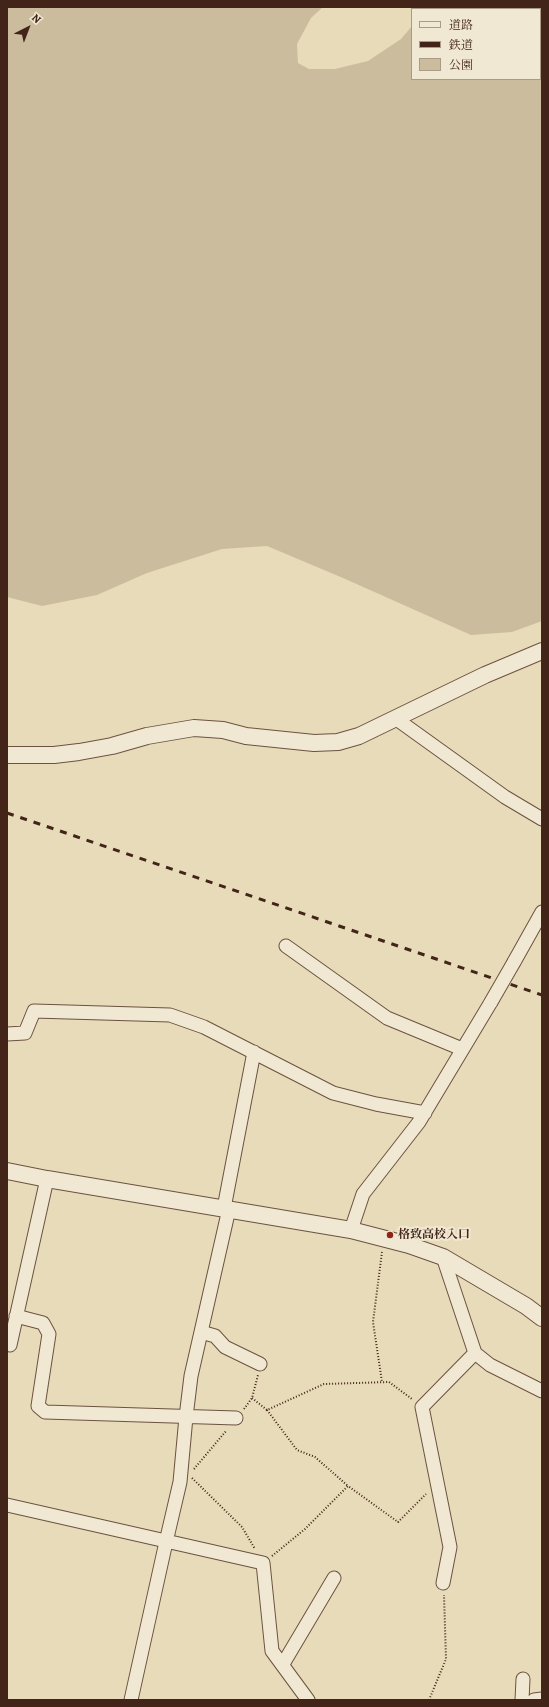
<!DOCTYPE html>
<html>
<head>
<meta charset="utf-8">
<style>
  body { margin:0 }
  #map { position:relative; width:549px; height:1707px; overflow:hidden; background:#e8dbb9; font-family:Alegreya,"Noto Serif JP",serif }
  canvas { display:block }
  .frame { position:absolute; inset:0; border:8px solid #422419; pointer-events:none }
  .legend { position:absolute; left:411px; top:8px; width:130px; height:72px; box-sizing:border-box; background:#f0e8d2; border:1px solid #aa9a88; margin:0; padding:5px 7px; list-style:none; font-size:12px; color:#422419 }
  .legend li { display:flex; align-items:center; gap:8px; height:20px }
  .legend b { width:20px; border:1px solid #aa9a88 }
  .north { position:absolute; left:8px; top:8px; width:40px; height:40px; -webkit-text-stroke:3px #f0e8d2; paint-order:stroke; rotate:42deg; font-size:11px; font-weight:700; line-height:16px; text-align:center; color:#422419 }
  .north::after { content:''; display:block; margin:auto; width:14px; height:18px; background:#422419; clip-path:polygon(50% 0,100% 100%,50% 72%,0 100%) }
</style>
</head>
<body>
<div id="map">
<canvas width="549" height="1707"></canvas>
<div class="frame"></div>
<ul class="legend">
<li><b style="height:5px;background:#f0e8d2"></b>道路</li>
<li><b style="height:5px;background:#422419"></b>鉄道</li>
<li><b style="height:11px;background:#ccbc9e"></b>公園</li>
</ul>
<div class="north">N</div>
</div>
<script>
const ctx = document.querySelector('canvas').getContext('2d');
ctx.lineJoin = 'round';
function paint(path, color) { ctx.fillStyle = color; ctx.fill(path, 'evenodd'); }
const toPath = rows => new Path2D(rows.map(r => 'M' + r).join(''));
function trace(path, color, width, dash) { ctx.strokeStyle = color; ctx.lineWidth = width; ctx.lineCap = dash ? 'butt' : 'round'; ctx.setLineDash(dash || []); ctx.stroke(path); }
function drawText(font, color, halo, rows, align = 'center') {
  ctx.font = font + ' Alegreya,"Noto Serif JP",serif'; ctx.lineWidth = 4; ctx.setLineDash([]); ctx.textBaseline = 'middle'; ctx.strokeStyle = halo; ctx.fillStyle = color; for (const [text, x, y, turn = 0] of rows) {
    ctx.save(); ctx.translate(x, y); ctx.rotate((+turn || 0) * Math.PI / 180); ctx.textAlign = isNaN(turn) ? turn : align; if (halo) ctx.strokeText(text, 0, 0); ctx.fillText(text, 0, 0); ctx.restore();
  }
}
const green = toPath([
  [7,7,323,7,311,18,297,44,298,63,309,69,335,69,368,61,401,39,412,26,412,79,540,79,540,9,426,9,428,7,542,7,542,621,512,632,471,635,343,578,267,546,222,549,147,573,97,595,42,606,7,597]
]);
const path = toPath([
  [382,1252,373,1322,382,1382],
  [252,1398,267,1410,324,1384,389,1382,412,1399],
  [244,1409,252,1398,258,1375],
  [267,1410,297,1450,315,1457,348,1486],
  [194,1469,226,1431],
  [192,1478,242,1527,255,1549],
  [272,1556,305,1529,348,1486,398,1522,426,1494],
  [429,1700,446,1659,444,1595]
]);
const minor = toPath([
  [395,718,505,797,542,819],
  [286,946,387,1018,462,1049],
  [514,962,542,912],
  [7,1034,25,1033,34,1011,170,1015,204,1027,333,1093,376,1104,425,1113],
  [224,1208,254,1052],
  [351,1230,363,1194,419,1122,491,1002],
  [443,1257,475,1353,490,1365,542,1391],
  [16,1316,43,1323,49,1334,38,1406,45,1412,236,1418],
  [201,1332,215,1336,225,1347,260,1364],
  [10,1345,47,1179],
  [7,1505,263,1563,272,1651,308,1700],
  [443,1583,450,1547,422,1407,475,1353],
  [283,1664,334,1578],
  [131,1700,166,1542,180,1482,186,1417,191,1376,229,1209],
  [522,1700,523,1679],
  [534,1700,542,1699]
]);
const tertiary = toPath([
  [7,755,54,755,79,752,112,746,147,736,194,728,223,730,246,736,314,743,338,742,359,736,485,675,542,651],
  [7,1171,47,1179,351,1230,409,1245,443,1257,526,1306,542,1318]
]);
const rail = toPath([
  [7,813,542,995]
]);
const minorBridge = toPath([
  [491,1002,514,962]
]);
const markers = [
  [390,1235,4,"#8f2418"]
];
const poiNames = [
  ["格致高校入口",398,1235]
];
paint(green, '#ccbc9e');
trace(minor, '#6c5241', 15);
trace(tertiary, '#6c5241', 18);
trace(path, '#422419', 2, [1, 2]);
trace(minor, '#f0e8d2', 13);
trace(tertiary, '#f0e8d2', 16);
trace(rail, '#422419', 3, [7, 7]);
trace(minorBridge, '#6c5241', 15, []);
trace(minorBridge, '#f0e8d2', 13);
for (const [x, y, r, color] of markers) { const dot = new Path2D(); dot.arc(x, y, r, 0, 2 * Math.PI); ctx.fillStyle = color; ctx.fill(dot); trace(dot, '#f0e8d2', 1.5); }
drawText('bold 12px', '#422419', '#f0e8d2', poiNames, 'left');
</script>
</body>
</html>
